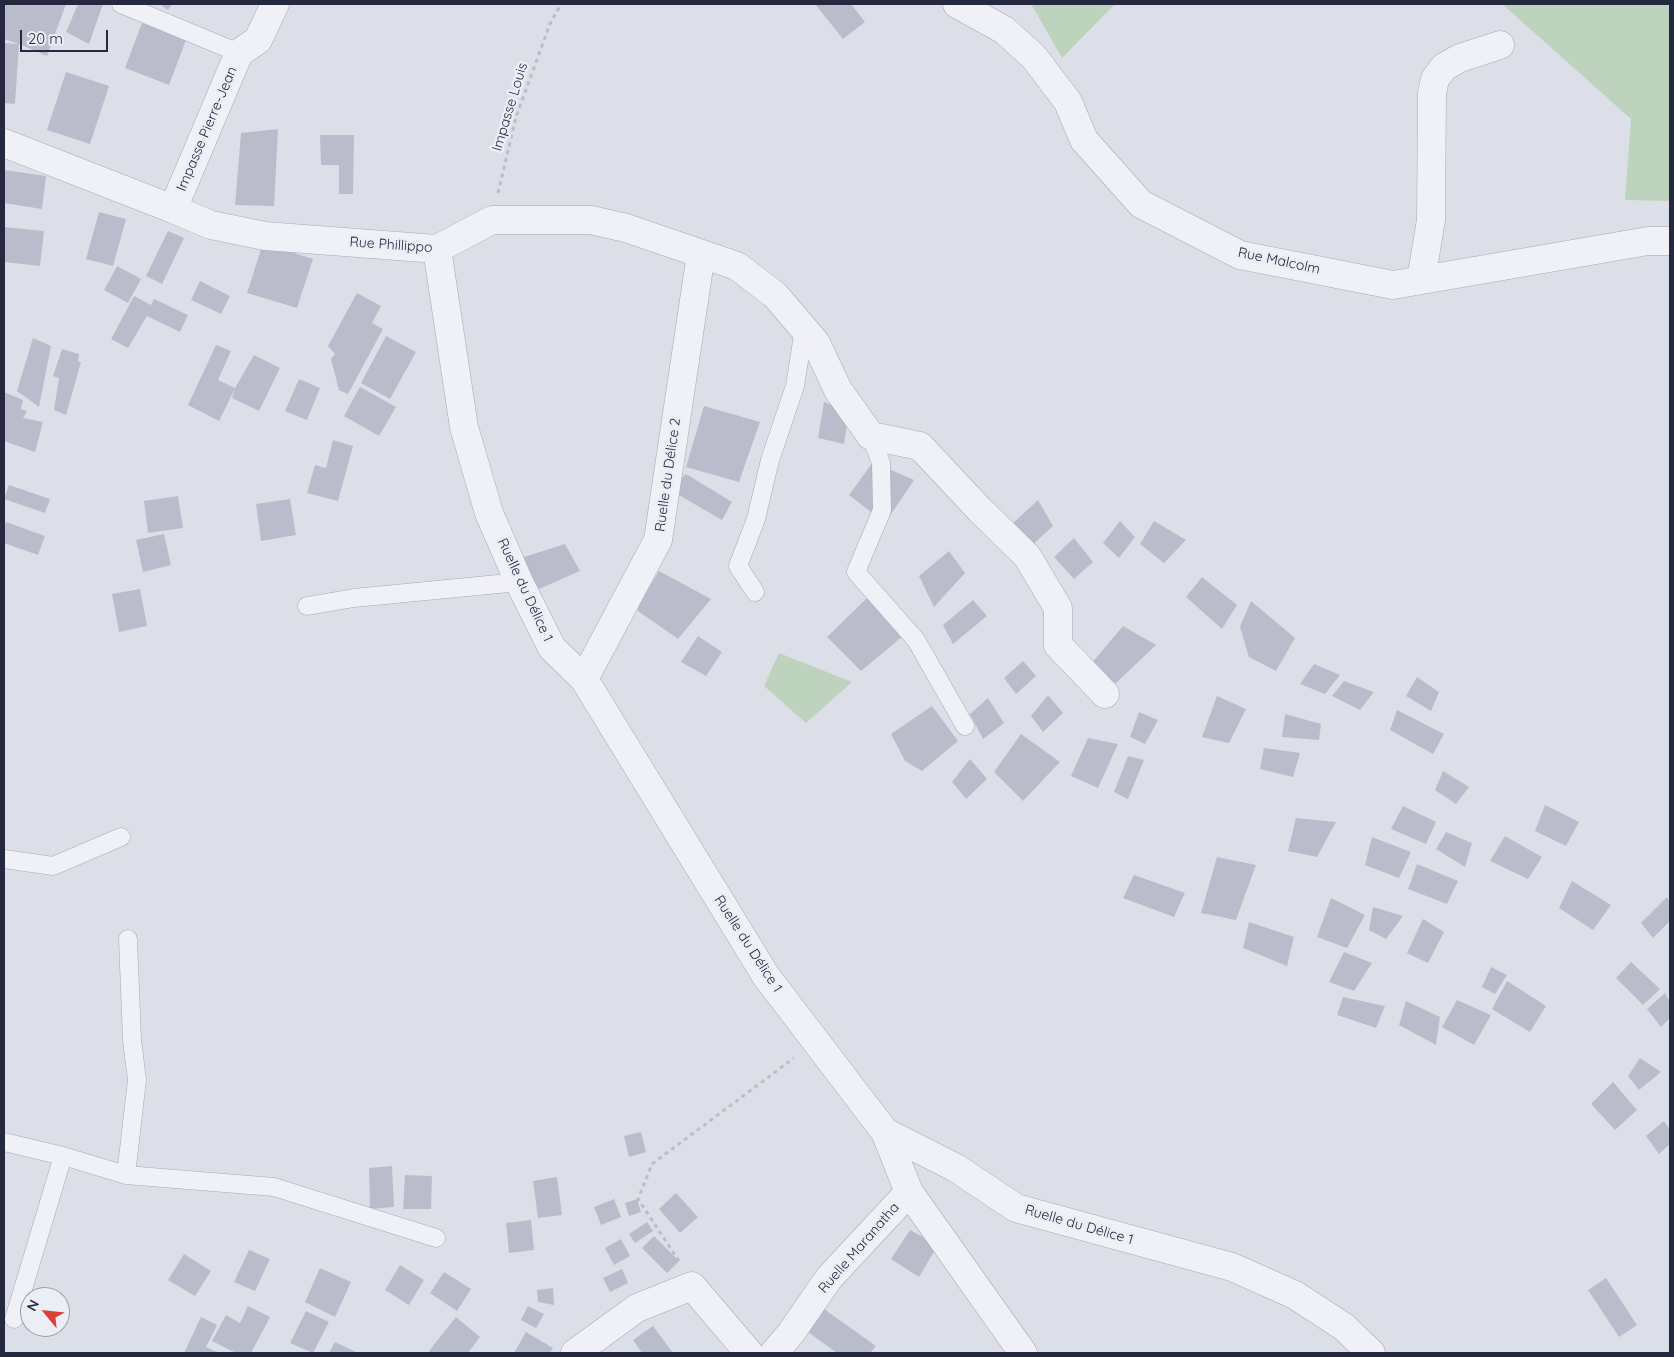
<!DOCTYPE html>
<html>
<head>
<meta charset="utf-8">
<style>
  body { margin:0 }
  #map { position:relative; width:1674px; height:1357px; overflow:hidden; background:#dddfe8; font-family:Quicksand,sans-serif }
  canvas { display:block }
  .frame { position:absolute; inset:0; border:5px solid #252940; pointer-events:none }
  .north { position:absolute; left:20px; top:1287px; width:50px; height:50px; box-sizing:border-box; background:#eceef6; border:1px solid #9c9fad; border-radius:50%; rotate:298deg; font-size:14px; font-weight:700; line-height:20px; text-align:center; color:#252940 }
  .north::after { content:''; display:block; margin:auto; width:18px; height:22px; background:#db4134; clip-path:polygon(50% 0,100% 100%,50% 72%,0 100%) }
  .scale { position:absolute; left:20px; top:30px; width:88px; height:22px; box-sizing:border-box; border:2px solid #252940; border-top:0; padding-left:6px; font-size:15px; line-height:18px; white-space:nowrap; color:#252940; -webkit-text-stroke:4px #eceef6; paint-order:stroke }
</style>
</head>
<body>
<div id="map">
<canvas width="1674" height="1357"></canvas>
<div class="frame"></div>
<div class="north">N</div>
<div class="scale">20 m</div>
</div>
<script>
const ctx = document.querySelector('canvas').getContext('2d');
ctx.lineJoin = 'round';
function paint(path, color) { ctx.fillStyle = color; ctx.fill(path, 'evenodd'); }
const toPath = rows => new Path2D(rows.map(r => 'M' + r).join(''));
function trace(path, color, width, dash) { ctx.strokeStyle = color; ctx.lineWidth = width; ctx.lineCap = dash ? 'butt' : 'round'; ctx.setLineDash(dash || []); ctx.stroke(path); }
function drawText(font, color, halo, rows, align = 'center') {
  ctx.font = font + ' Quicksand,sans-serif'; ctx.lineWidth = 5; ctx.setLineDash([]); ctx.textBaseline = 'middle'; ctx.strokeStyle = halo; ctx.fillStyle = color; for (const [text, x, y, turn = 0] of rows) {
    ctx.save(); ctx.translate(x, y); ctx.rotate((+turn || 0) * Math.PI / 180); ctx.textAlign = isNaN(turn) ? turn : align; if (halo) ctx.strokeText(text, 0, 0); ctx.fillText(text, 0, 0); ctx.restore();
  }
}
const green = toPath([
  [1031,4,1115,4,1062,58],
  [1502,4,1670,4,1670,201,1625,200,1631,119],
  [779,653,852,682,806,723,764,686]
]);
const building = toPath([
  [4,4,66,4,47,56,19,44,15,104,4,103,4,43,19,44,4,39],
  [78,4,103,4,89,44,66,32],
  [159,4,172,4,168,10],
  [815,4,851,4,865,22,843,39],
  [142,23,186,40,169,85,125,68],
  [66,72,109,86,90,144,47,130],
  [278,129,274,206,235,205,241,133],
  [320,135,354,135,353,194,339,194,339,165,321,165],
  [4,170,46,176,42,209,4,203],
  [99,212,126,219,113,266,86,259],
  [4,227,44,231,40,266,4,262],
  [168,231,184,238,162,284,146,276],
  [263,243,313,259,297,308,247,293],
  [117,266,141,279,128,303,104,290],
  [200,281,230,296,221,314,191,300],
  [357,293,381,306,372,323,383,329,348,394,339,390,331,359,335,354,328,346],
  [134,296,151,305,154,299,188,315,180,332,147,316,128,348,111,339],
  [386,336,416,352,390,399,361,383],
  [33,338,51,346,39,407,17,391],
  [216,345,231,351,218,380,235,388,219,421,188,405],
  [62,349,79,354,78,361,81,362,66,415,54,410,59,378,53,376],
  [254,355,280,368,259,411,232,398,235,388],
  [299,379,320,388,307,420,285,411],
  [360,387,396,407,379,436,344,416],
  [4,392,23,400,21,409,27,411,23,418,43,422,35,452,4,441],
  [824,402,849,412,844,444,818,438],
  [704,406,760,422,739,482,686,467],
  [333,440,353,446,338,501,307,493,315,465,326,468],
  [873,462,914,480,885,523,849,495],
  [686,474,732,502,722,520,677,494,677,481],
  [9,485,50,499,45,513,4,499],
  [178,496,183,528,148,533,144,501],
  [290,499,296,535,261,541,256,504],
  [1038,500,1053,526,1029,548,1011,525],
  [1120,521,1135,537,1119,558,1103,543],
  [1154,521,1186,540,1164,563,1140,544],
  [6,522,45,536,38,555,4,543,4,529],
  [164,534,171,565,143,572,136,540],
  [1074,538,1093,562,1074,579,1054,557],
  [565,544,580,571,539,589,521,558],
  [949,551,965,573,934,607,919,576],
  [659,571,711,599,678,639,638,611,638,606],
  [1202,577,1237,605,1222,629,1186,597],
  [140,589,147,626,119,632,112,594],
  [867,598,903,636,861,671,827,637],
  [973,600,987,616,953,644,943,625],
  [1251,601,1295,638,1276,671,1249,657,1240,627],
  [1123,626,1156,645,1095,703,1090,665],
  [698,636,722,652,706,676,681,662],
  [1023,661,1036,676,1016,694,1004,678],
  [1314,664,1340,675,1325,694,1300,684],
  [1417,677,1439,692,1431,711,1406,696],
  [1344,681,1374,692,1360,710,1332,696],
  [1048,695,1063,713,1043,732,1031,716],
  [1217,696,1246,709,1229,743,1202,737],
  [988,698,1004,723,983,739,970,714],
  [932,706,958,741,922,771,905,761,891,734],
  [1397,710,1444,734,1433,754,1390,730],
  [1139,712,1158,720,1145,744,1130,737],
  [1285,714,1321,724,1319,740,1282,737],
  [1021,734,1060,762,1023,801,994,772],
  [1088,738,1118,744,1098,788,1071,776],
  [1264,748,1300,753,1293,777,1260,769],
  [1128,756,1144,760,1128,799,1114,792],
  [970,759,987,779,966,799,952,782],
  [1443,771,1469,787,1456,804,1435,790],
  [1545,805,1579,822,1566,846,1535,831],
  [1403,806,1436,822,1426,844,1391,829],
  [1296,818,1336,822,1317,857,1288,851],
  [1446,832,1472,843,1465,867,1436,849],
  [1505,836,1542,857,1528,879,1490,861],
  [1372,837,1411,852,1399,878,1365,865],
  [1217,857,1256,865,1236,920,1201,913],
  [1417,864,1458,881,1447,904,1408,889],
  [1134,875,1185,893,1174,917,1123,898],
  [1572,881,1611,905,1593,930,1559,908],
  [1667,897,1670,902,1670,921,1653,938,1641,923],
  [1331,898,1365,915,1347,948,1317,937],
  [1373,907,1403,916,1386,939,1369,930],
  [1423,919,1444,932,1428,963,1407,953],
  [1249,922,1294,937,1287,966,1243,948],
  [1344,952,1372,963,1354,991,1329,982],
  [1631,962,1660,989,1643,1005,1616,978],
  [1491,967,1507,975,1495,994,1482,987],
  [1507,981,1546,1006,1530,1032,1492,1009],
  [1665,993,1670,1002,1670,1018,1661,1027,1647,1009],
  [1343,997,1385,1006,1376,1028,1337,1015],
  [1457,1000,1491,1015,1474,1045,1442,1027],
  [1406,1001,1440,1017,1436,1045,1399,1025],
  [1640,1058,1661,1072,1639,1090,1628,1076],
  [1613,1082,1637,1110,1615,1130,1591,1104],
  [1664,1121,1670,1130,1670,1144,1659,1154,1646,1136],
  [641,1132,646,1152,629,1157,624,1136],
  [392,1166,394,1207,370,1209,369,1168],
  [405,1175,432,1176,431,1209,403,1209],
  [557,1177,562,1215,538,1218,533,1181],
  [676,1193,698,1217,680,1233,659,1209],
  [614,1199,621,1217,601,1225,594,1207],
  [637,1199,641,1212,629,1216,625,1203],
  [531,1220,534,1250,509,1253,506,1223],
  [647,1222,653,1231,635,1243,629,1234],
  [910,1230,938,1245,919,1277,891,1259],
  [654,1236,679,1261,667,1273,642,1248],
  [621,1239,630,1256,614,1265,605,1248],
  [249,1250,270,1259,255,1291,234,1282],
  [184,1254,211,1271,195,1296,168,1280],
  [400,1265,424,1280,409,1305,385,1290],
  [320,1268,351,1282,335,1317,305,1302],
  [622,1269,628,1283,610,1292,603,1278],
  [444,1272,471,1289,457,1311,430,1293],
  [1606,1278,1637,1325,1619,1337,1588,1290],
  [553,1288,554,1305,538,1302,537,1290],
  [248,1306,270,1317,251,1353,236,1353,212,1341,226,1315,240,1323],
  [528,1306,544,1314,536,1328,521,1320],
  [824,1309,876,1346,870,1353,837,1353,808,1332],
  [306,1311,329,1322,313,1353,290,1343],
  [201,1317,217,1325,206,1347,219,1353,184,1353],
  [456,1317,480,1337,468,1353,432,1353,429,1351],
  [653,1326,673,1353,642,1353,633,1340],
  [526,1332,553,1348,550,1353,514,1353],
  [335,1342,358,1353,329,1353]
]);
const path = toPath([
  [498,193,516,117,550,24,561,4],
  [679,1261,638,1199,652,1164,794,1058]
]);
const lane = toPath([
  [121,4,239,53],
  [871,436,881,463,882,510,856,572,916,640,965,726],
  [755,592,738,566,756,519,770,460,795,386,804,329],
  [307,606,354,598,519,582],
  [4,859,53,866,121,837],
  [4,1142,63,1156,126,1175,274,1187,436,1238],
  [126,1175,137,1080,132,1040,128,939],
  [14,1319,63,1156]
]);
const street = toPath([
  [957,4,1004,30,1034,57,1068,102,1084,140,1141,204,1240,255,1393,285,1648,241,1670,241],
  [4,143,173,209,211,225,265,236,437,249,492,220,591,220,626,228,737,266,775,295,816,343,838,390,871,436,920,446,979,509,1027,556,1058,608,1058,645,1105,694],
  [173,209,239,53,258,40,275,4],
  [437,249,464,427,489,513,519,582,552,648,584,679,766,976,885,1132,956,1168,1016,1208,1232,1267,1295,1295,1344,1327,1371,1353],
  [1421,280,1431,220,1432,93,1435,79,1444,67,1460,58,1500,45],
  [584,679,658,540,701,254],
  [885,1132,909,1192,1023,1353],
  [575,1353,637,1308,692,1286,749,1353],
  [774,1353,791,1333,829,1278,909,1192]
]);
const streetNames = [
  ["Impasse Louis",510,107,-73],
  ["Impasse Pierre-Jean",207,129,-67],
  ["Rue Phillippo",391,245,4],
  ["Rue Malcolm",1279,261,12],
  ["Ruelle du Délice 2",668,475,-82],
  ["Ruelle du Délice 1",525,590,65],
  ["Ruelle du Délice 1",748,944,57],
  ["Ruelle du Délice 1",1079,1225,16],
  ["Ruelle Maranatha",859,1248,-49]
];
paint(green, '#bed3bd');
paint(building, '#babccc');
trace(lane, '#a6a8b6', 19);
trace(street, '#a6a8b6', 29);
trace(path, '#bbbdc7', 3, [4, 4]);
trace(lane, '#f0f1f6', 18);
trace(street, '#f0f1f6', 28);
drawText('14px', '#252940', '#eceef6', streetNames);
</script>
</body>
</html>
